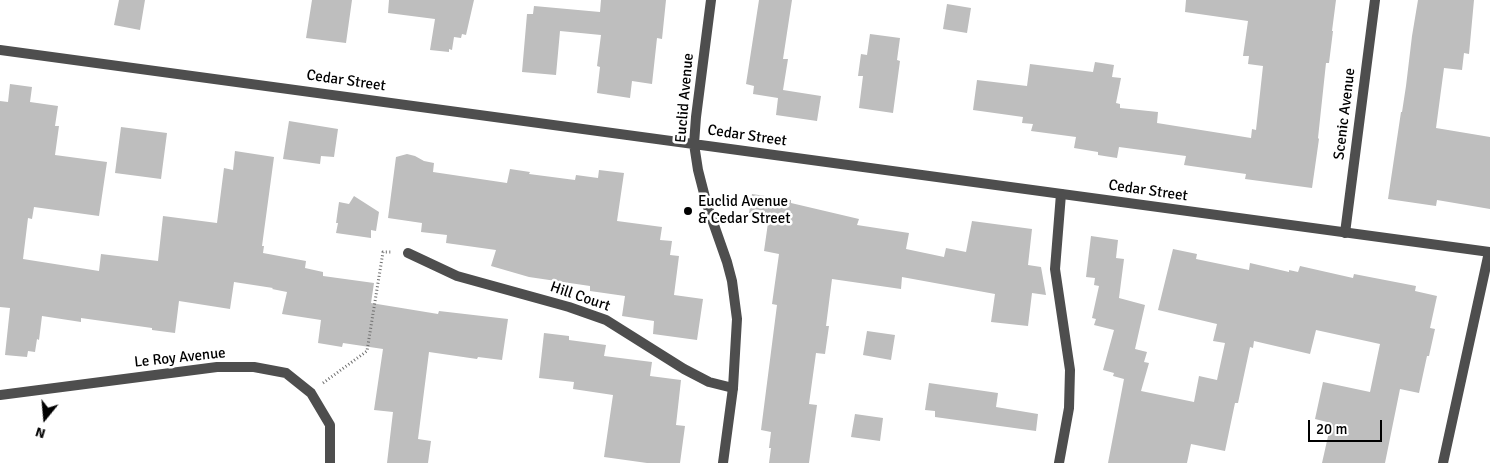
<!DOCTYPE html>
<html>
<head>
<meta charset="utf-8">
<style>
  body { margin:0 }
  #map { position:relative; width:1490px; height:463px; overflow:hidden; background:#fff; font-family:Signika,sans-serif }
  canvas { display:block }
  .north { position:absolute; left:20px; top:393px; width:50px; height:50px; -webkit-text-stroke:4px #fff; paint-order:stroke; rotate:197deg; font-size:14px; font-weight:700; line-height:20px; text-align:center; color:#000 }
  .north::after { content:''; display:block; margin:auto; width:18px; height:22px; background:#000; clip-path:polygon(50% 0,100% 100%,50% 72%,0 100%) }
  .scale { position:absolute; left:1308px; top:420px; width:74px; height:22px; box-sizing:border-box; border:2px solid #000; border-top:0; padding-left:6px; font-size:15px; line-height:18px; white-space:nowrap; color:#000; -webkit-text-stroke:4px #fff; paint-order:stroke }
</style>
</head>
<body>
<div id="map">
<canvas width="1490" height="463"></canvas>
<div class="north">N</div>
<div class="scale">20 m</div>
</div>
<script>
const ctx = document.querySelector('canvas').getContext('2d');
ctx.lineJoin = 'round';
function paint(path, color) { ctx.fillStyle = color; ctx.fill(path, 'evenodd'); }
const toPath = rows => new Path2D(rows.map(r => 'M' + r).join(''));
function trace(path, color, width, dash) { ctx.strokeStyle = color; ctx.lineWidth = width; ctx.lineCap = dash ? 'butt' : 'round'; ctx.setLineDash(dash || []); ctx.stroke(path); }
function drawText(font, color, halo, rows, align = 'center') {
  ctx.font = font + ' Signika,sans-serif'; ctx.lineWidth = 5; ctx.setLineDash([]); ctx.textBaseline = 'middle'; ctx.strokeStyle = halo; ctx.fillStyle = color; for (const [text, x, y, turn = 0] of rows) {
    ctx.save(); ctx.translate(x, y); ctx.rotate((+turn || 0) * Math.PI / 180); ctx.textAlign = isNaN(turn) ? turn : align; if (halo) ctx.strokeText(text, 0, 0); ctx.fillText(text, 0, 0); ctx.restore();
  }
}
const building = toPath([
  [119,0,145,0,140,30,114,25],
  [312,0,352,0,346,43,306,38],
  [389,0,474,0,466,35,462,34,461,38,454,37,452,50,449,49,449,52,430,50,435,19,388,13],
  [601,0,666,0,662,39,657,38,652,84,632,81,630,98,597,93,600,67,597,66,601,35,560,31,556,75,522,72,527,14,533,14,534,6,600,12],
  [759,0,792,0,783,59,788,59,783,90,821,96,817,121,776,115,778,98,753,94,754,86,746,84],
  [1186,0,1336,0,1332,31,1333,31,1329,63,1326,63,1318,138,1319,139,1312,188,1245,179,1246,174,1184,165,1186,156,1119,147,1117,158,1098,155,1098,152,1074,148,1076,137,1031,131,1033,124,1022,123,1023,117,973,110,977,80,1027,86,1030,64,1093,72,1095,62,1114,65,1112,77,1121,78,1116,103,1120,104,1120,108,1158,112,1157,123,1251,138,1252,129,1256,130,1263,66,1248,64,1249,56,1243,56,1248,21,1185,12],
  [1418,0,1474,0,1469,54,1464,53,1462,70,1444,68,1436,128,1490,137,1490,209,1437,200,1436,206,1388,199,1401,112,1402,112,1406,86,1412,36],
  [947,4,971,8,967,33,943,29],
  [870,34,900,38,897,60,900,61,893,113,859,108,863,76,858,76,861,54,867,55],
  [10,84,32,87,30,102,58,106,55,126,59,126,55,155,107,162,99,216,34,207,32,219,28,218,23,259,99,271,101,254,158,261,163,216,217,223,224,168,233,170,235,151,274,157,262,246,264,246,263,253,306,261,305,268,323,272,323,276,374,283,371,303,438,314,439,311,508,319,502,360,478,357,477,359,429,352,418,439,431,441,428,463,387,463,393,412,374,410,383,349,343,343,342,347,318,343,321,320,282,314,287,292,272,289,273,288,234,282,230,309,179,301,175,333,152,330,152,328,81,318,81,322,42,316,39,340,37,339,35,352,28,351,27,357,5,355,10,308,0,307,0,101,8,102],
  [289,121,338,129,334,157,321,156,320,164,283,159],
  [121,127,167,133,161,179,115,173],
  [407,154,415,156,424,161,434,163,433,172,507,183,510,169,530,172,529,174,575,180,576,175,598,178,599,170,624,173,617,221,662,227,660,240,672,241,670,255,679,256,674,295,703,299,697,340,653,334,654,321,622,316,625,296,590,291,590,286,529,277,491,266,496,250,446,243,447,235,421,232,422,223,388,218,396,157],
  [752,194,791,200,791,203,859,219,857,225,909,233,906,249,944,257,946,248,966,252,972,221,1032,229,1028,265,1041,267,1046,295,1032,293,1028,326,991,322,995,294,902,277,901,289,832,279,826,326,829,326,825,354,816,353,809,404,817,405,809,463,769,463,771,448,769,448,771,432,761,430,777,305,772,304,779,254,764,251,769,216,749,213],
  [354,196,379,212,376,231,371,230,371,238,336,233,338,223,336,223,339,202,349,204],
  [1091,236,1118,240,1116,258,1124,259,1119,298,1145,305,1135,349,1147,352,1144,362,1149,363,1141,391,1194,402,1199,376,1217,380,1225,343,1213,341,1217,324,1158,310,1173,249,1197,254,1196,259,1249,270,1250,263,1289,272,1289,270,1298,272,1300,266,1353,278,1354,274,1416,286,1415,291,1437,296,1430,328,1435,329,1429,356,1427,356,1419,393,1400,389,1385,463,1322,463,1331,423,1315,419,1323,382,1370,392,1380,344,1316,330,1310,354,1254,341,1253,348,1250,347,1238,403,1235,403,1225,451,1191,444,1187,463,1108,463,1124,379,1113,376,1114,373,1103,370,1114,330,1094,325,1096,319,1092,318,1099,286,1094,285,1095,278,1086,277],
  [867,331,895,335,891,360,863,355],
  [544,333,569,336,569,340,606,345,604,356,652,362,650,376,681,380,676,425,685,426,680,463,647,463,604,457,613,395,573,389,574,382,539,378],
  [929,383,998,393,996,407,1038,414,1036,431,935,417,935,411,925,410],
  [855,414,883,418,880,441,851,437]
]);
const path = toPath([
  [323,383,367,351,383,252,391,252]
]);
const minor = toPath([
  [1345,233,1375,0],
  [408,253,457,276,569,307,606,320,684,369,709,382,733,388],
  [0,395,217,367,254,367,286,373,311,393,330,425,330,463],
  [1059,463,1069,408,1070,370,1055,269,1061,194],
  [1443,463,1489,252]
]);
const tertiary = toPath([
  [711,0,696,117,694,144,698,170,707,205,727,262,732,281,737,319,733,388,723,463],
  [0,50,1490,252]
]);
const markers = [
  [688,211,5,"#000"]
];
const streetNames = [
  ["Cedar Street",346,81,8],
  ["Euclid Avenue",685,98,-85],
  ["Scenic Avenue",1345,114,-83],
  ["Cedar Street",747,136,8],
  ["Cedar Street",1148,191,8],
  ["Hill Court",580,297,19],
  ["Le Roy Avenue",180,358,-6]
];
const poiNames = [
  ["Euclid Avenue",698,202],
  ["& Cedar Street",698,219]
];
paint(building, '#bebebe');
trace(path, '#707070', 3, [1, 2.5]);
trace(minor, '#4e4e4e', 10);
trace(tertiary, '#4e4e4e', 10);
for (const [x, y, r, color] of markers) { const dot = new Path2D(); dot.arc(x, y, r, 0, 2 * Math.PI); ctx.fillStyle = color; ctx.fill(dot); trace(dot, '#fff', 2); }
drawText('15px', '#000', '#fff', streetNames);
drawText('15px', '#000', '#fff', poiNames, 'left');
</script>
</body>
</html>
